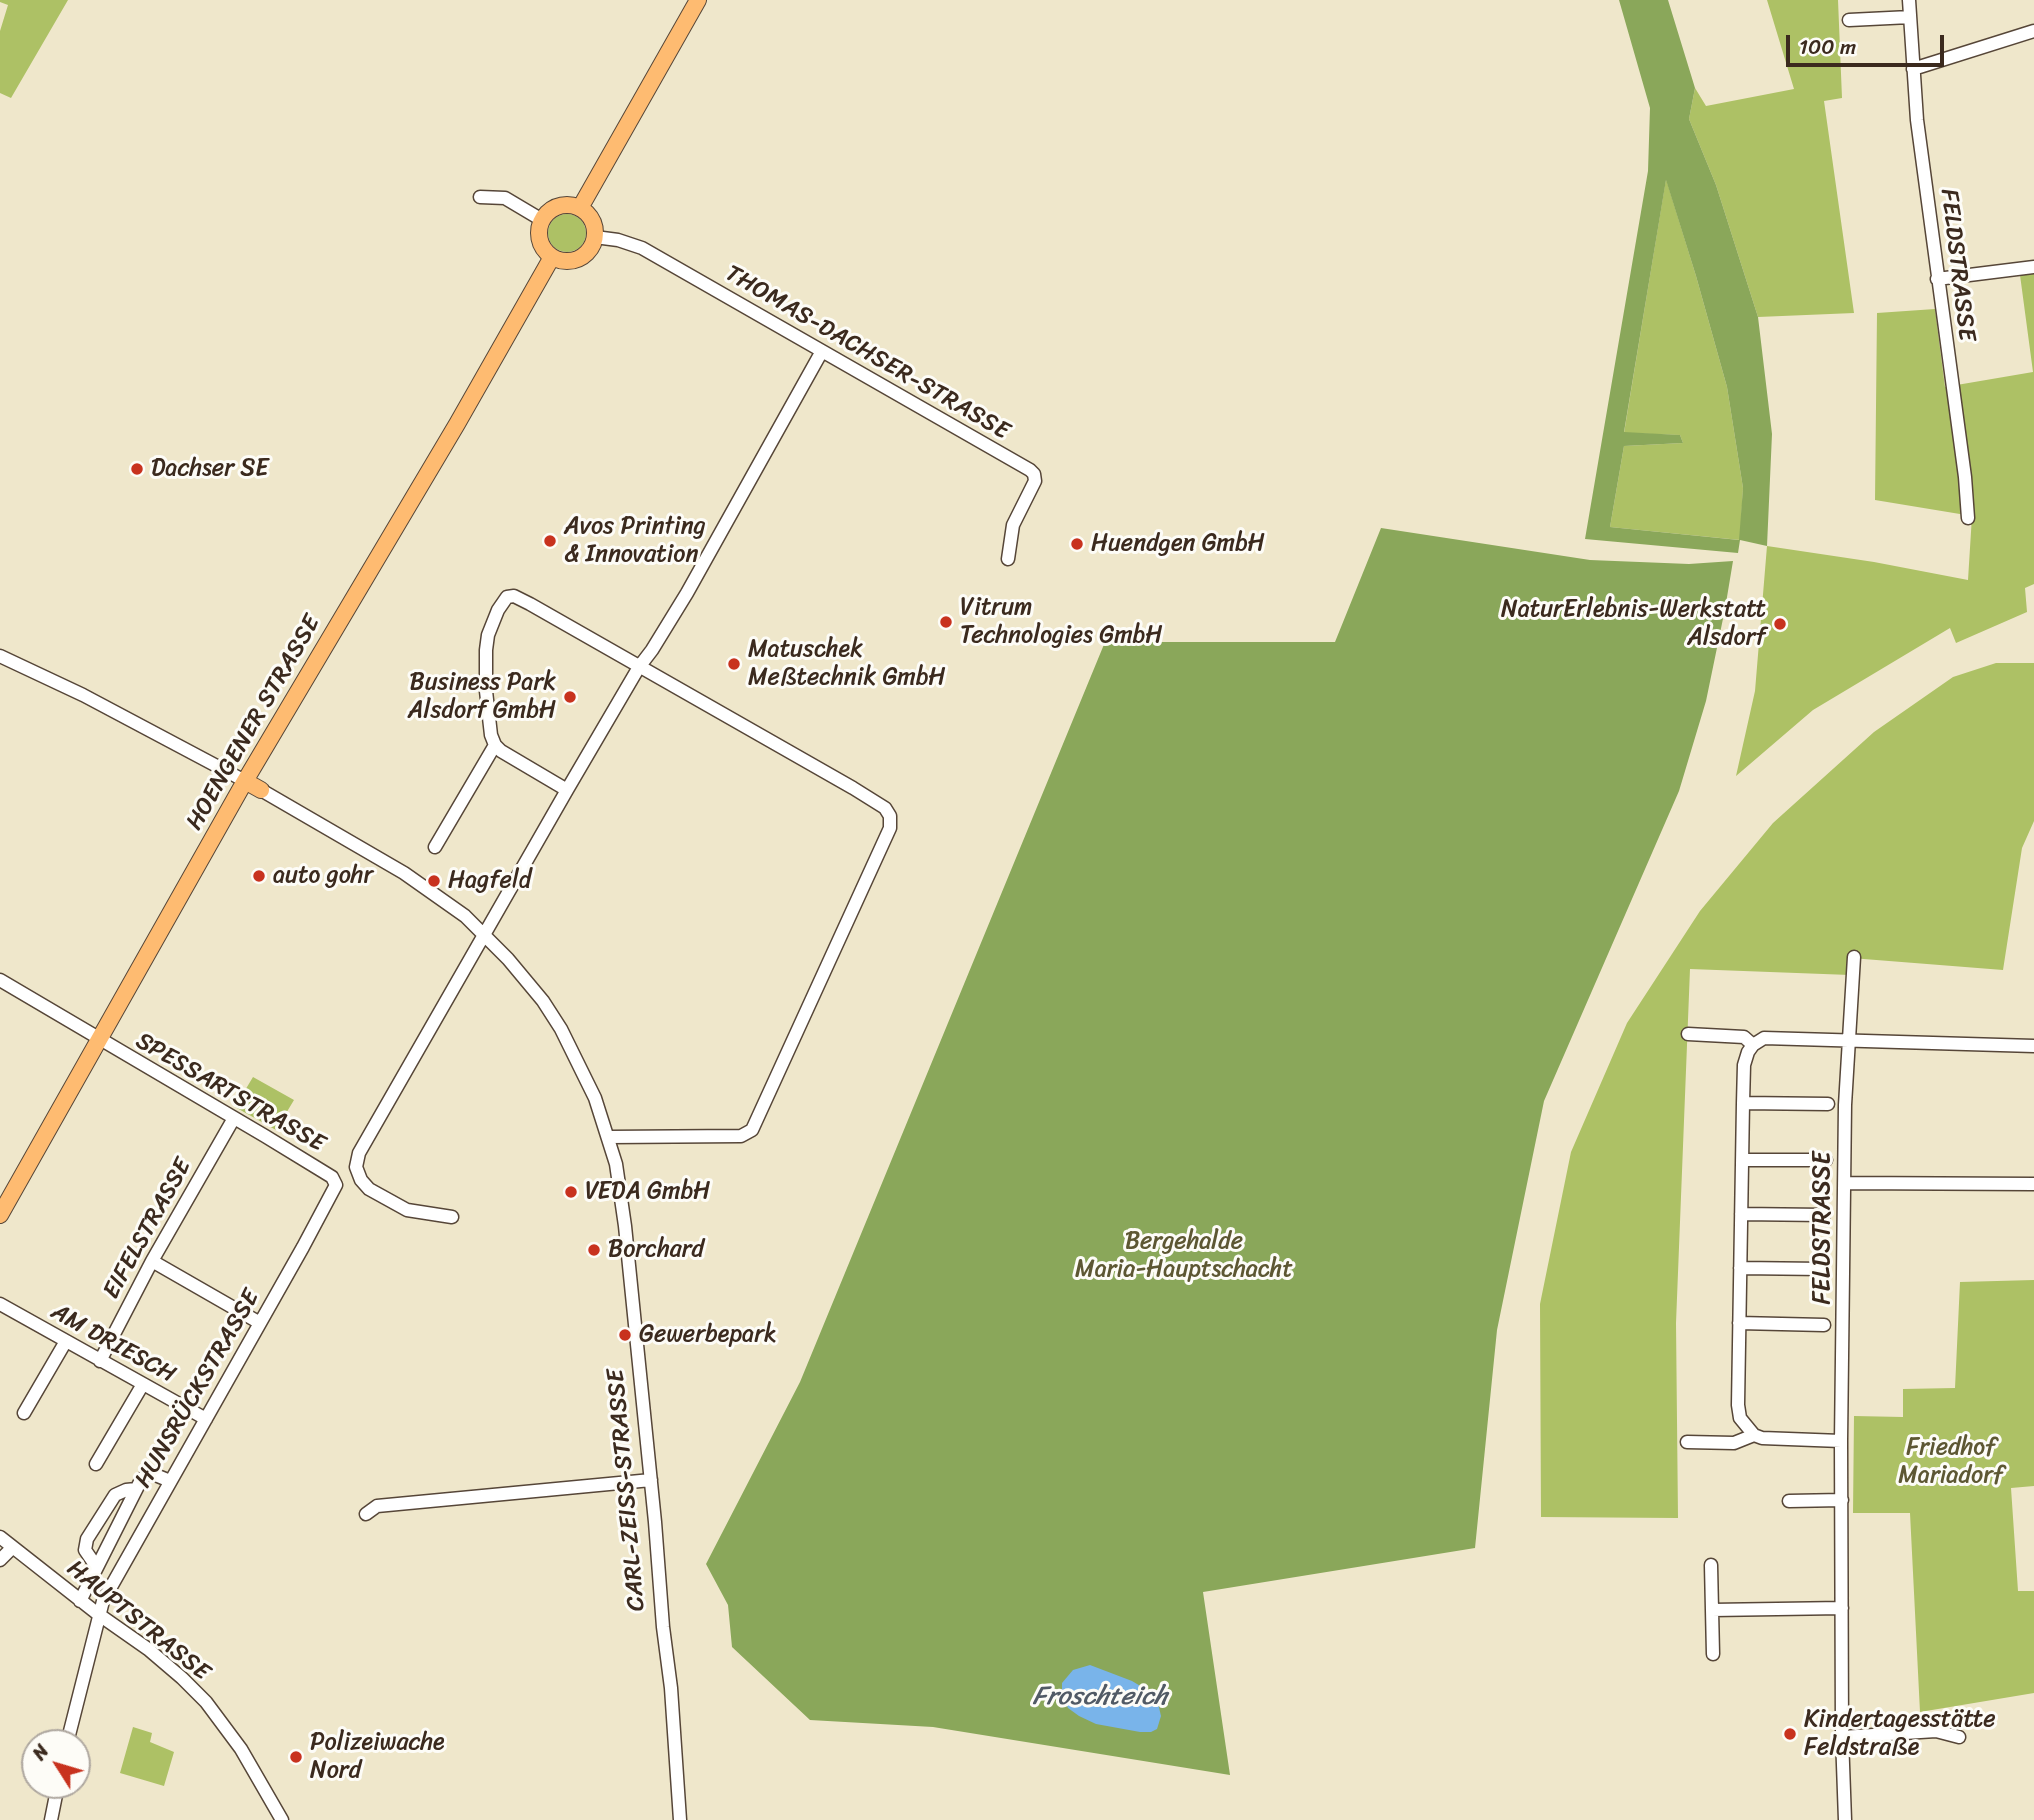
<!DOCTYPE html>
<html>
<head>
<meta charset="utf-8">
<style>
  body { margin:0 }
  #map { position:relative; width:2034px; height:1820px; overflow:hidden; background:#efe7cb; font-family:Sriracha,sans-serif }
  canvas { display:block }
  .north { position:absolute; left:21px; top:1729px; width:70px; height:70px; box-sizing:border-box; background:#fdfcf7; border:2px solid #afa8a0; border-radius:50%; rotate:307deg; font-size:19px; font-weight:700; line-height:28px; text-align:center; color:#3b2a1e }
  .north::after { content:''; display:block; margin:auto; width:24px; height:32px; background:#c8321e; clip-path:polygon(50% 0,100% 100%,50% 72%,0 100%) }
  .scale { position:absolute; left:1786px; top:35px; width:158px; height:32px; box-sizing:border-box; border:4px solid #3b2a1e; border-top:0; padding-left:9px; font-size:21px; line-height:24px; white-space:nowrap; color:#3b2a1e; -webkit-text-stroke:5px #fdfcf7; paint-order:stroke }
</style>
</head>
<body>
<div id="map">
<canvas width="2034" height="1820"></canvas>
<div class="north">N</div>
<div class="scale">100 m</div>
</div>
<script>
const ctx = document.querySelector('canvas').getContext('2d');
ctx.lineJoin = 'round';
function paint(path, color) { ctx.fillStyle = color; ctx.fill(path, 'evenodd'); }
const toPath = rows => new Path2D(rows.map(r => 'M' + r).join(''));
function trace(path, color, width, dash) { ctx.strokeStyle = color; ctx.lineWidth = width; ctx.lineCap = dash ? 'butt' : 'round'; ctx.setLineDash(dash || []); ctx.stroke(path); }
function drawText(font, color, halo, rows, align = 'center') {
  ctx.font = font + ' Sriracha,sans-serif'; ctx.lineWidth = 6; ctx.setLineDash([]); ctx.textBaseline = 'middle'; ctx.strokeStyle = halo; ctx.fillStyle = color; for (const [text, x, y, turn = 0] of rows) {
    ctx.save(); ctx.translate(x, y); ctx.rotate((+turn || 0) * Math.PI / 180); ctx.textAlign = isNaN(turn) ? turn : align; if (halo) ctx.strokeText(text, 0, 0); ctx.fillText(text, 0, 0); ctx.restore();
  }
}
const green = toPath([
  [0,0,68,0,11,98,0,93,0,31,8,5,0,2],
  [1767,0,1838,0,1842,98,1824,101,1854,313,1758,317,1716,185,1689,119,1695,88,1706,106,1794,89],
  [1666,179,1696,276,1727,387,1743,488,1740,540,1610,527,1624,446,1683,443,1680,435,1624,433],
  '548 233a19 19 0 1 1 38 0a19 19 0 1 1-38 0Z',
  [2034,273,2034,584,2025,588,2027,612,1956,643,1950,628,1813,710,1736,776,1755,691,1767,546,1874,562,1968,580,1972,516,1875,500,1877,313,1935,309,1945,387,2033,372,2020,275],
  [1996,663,2034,663,2034,821,2022,848,2003,970,1851,958,1850,975,1690,969,1676,1323,1678,1518,1541,1517,1540,1304,1571,1152,1627,1023,1700,911,1773,823,1874,732,1953,677],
  [253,1077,294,1100,276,1130,235,1107],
  [2034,1280,2034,1486,2011,1488,2018,1591,2034,1591,2034,1693,1920,1712,1910,1513,1853,1513,1854,1416,1903,1417,1903,1389,1955,1388,1960,1282],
  [133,1727,152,1733,150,1742,174,1752,164,1786,120,1773]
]);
const forest = toPath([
  [1619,0,1668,0,1695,88,1689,119,1716,185,1758,317,1772,434,1767,546,1740,540,1738,553,1585,539,1648,171,1650,108],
  [1666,180,1696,276,1727,387,1743,488,1739,540,1610,527,1624,446,1683,443,1680,435,1624,432],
  [1381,528,1590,560,1689,564,1733,561,1725,609,1706,701,1679,791,1544,1101,1497,1330,1475,1548,1203,1592,1230,1775,933,1727,810,1720,732,1647,728,1605,706,1564,800,1382,1105,642,1335,642]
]);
const water = toPath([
  [1090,1665,1132,1681,1152,1693,1157,1699,1161,1716,1157,1729,1151,1732,1140,1732,1096,1724,1079,1716,1068,1708,1062,1696,1062,1683,1073,1670]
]);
const minor = toPath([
  [1909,0,1917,120,1965,477,1968,518],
  [1849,20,1910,17],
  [1913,69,2034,31],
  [480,197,505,198,542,220],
  [595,237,618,240,642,248,1030,470,1034,474,1035,481,1013,525,1008,559],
  [1937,279,2034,267],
  [0,656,83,695,245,781],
  [261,790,404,873,465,916,508,959,543,1001,561,1029,595,1098,616,1164,625,1226,655,1522,663,1627,671,1688,680,1820],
  [567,790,501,751,495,745,491,735,486,691,486,650,488,635,498,610,507,597,514,596,530,604,853,788,885,808,890,816,890,828,752,1130,741,1136,609,1137],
  [435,847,495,745],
  [0,980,265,1136,332,1177,336,1185,303,1247,103,1601,67,1743],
  [1688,1034,1744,1037,1753,1045],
  [1743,1103,1828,1104],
  [1742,1160,1826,1160],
  [1844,1183,2034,1184],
  [1741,1214,1824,1215],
  [452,1217,407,1210,369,1189,361,1180,356,1167,359,1153,567,790,639,667,652,650,687,593,822,351],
  [152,1261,260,1323],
  [1740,1268,1823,1269],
  [0,1304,206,1419],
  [1739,1323,1824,1325],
  [100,1361,152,1261,234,1118],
  [24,1413,66,1341],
  [1841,1441,1762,1438,1754,1435,1740,1418,1738,1405,1743,1103,1744,1065,1748,1052,1753,1045,1764,1038,2034,1046],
  [1687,1442,1734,1443,1754,1435],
  [96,1464,143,1384],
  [1789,1501,1842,1500],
  [366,1514,377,1506,651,1480],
  [0,1537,98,1614,148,1649,182,1678,206,1702,241,1749,282,1820],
  [0,1560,12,1548],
  [1711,1565,1712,1610,1842,1608],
  [96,1566,85,1550,87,1539,115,1495,126,1490,136,1489],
  [80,1601,141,1480,147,1474,153,1474,170,1481],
  [1712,1610,1713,1654],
  [1842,1737,1936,1731,1959,1737],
  [51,1820,58,1785],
  [1845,1820,1842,1737,1841,1441,1845,1105,1854,957]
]);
const major = toPath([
  '539 233a28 28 0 1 1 56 0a28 28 0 1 1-56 0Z',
  [580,208,698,0],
  [245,781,261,790],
  [0,1215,245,781,457,424,552,257]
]);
const markers = [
  [137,469,7,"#c8321e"],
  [550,541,7,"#c8321e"],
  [1077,544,7,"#c8321e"],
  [946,622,7,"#c8321e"],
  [1780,624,7,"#c8321e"],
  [734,664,7,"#c8321e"],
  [570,697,7,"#c8321e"],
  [259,876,7,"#c8321e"],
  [434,881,7,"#c8321e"],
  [571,1192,7,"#c8321e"],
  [594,1250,7,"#c8321e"],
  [625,1335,7,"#c8321e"],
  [1790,1734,7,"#c8321e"],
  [296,1757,7,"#c8321e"]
];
const streetNames = [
  ["FELDSTRASSE",1957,265,83],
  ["THOMAS-DACHSER-STRASSE",867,353,30],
  ["HOENGENER STRASSE",254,723,-60],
  ["SPESSARTSTRASSE",230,1093,30],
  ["FELDSTRASSE",1823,1228,-90],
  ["EIFELSTRASSE",148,1229,-61],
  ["AM DRIESCH",113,1344,29],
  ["HUNSRÜCKSTRASSE",198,1389,-60],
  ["CARL-ZEISS-STRASSE",627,1490,-95],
  ["HAUPTSTRASSE",138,1621,39]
];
const poiNames = [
  ["Dachser SE",151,469],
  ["Avos Printing",564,527],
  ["& Innovation",564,555],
  ["Huendgen GmbH",1091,544],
  ["Vitrum",960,608],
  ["Technologies GmbH",960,636],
  ["NaturErlebnis-Werkstatt",1766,610,"right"],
  ["Alsdorf",1766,638,"right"],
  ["Matuschek",748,650],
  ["Meßtechnik GmbH",748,678],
  ["Business Park",556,683,"right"],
  ["Alsdorf GmbH",556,711,"right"],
  ["auto gohr",273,876],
  ["Hagfeld",448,881],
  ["VEDA GmbH",585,1192],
  ["Borchard",608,1250],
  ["Gewerbepark",639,1335],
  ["Kindertagesstätte",1804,1720],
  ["Feldstraße",1804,1748],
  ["Polizeiwache",310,1743],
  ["Nord",310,1771]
];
const parkNames = [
  ["Bergehalde",1184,1242],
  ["Maria-Hauptschacht",1184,1270],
  ["Friedhof",1951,1448],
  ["Mariadorf",1951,1476]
];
const waterNames = [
  ["Froschteich",1100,1697]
];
paint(green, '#adc165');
paint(forest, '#8aa75a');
paint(water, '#79b4ea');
trace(minor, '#564638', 15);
trace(major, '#564638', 18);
trace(minor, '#fff', 12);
trace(major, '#febb71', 16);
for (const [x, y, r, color] of markers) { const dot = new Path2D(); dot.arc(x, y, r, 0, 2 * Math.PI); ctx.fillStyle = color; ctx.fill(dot); trace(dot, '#fdfcf7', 2.5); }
drawText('24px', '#3b2a1e', '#fdfcf7', streetNames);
drawText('24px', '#3b2a1e', '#fdfcf7', poiNames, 'left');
drawText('24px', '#5d5733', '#fdfcf7', parkNames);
drawText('italic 26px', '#515a65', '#fdfcf7', waterNames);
</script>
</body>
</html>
